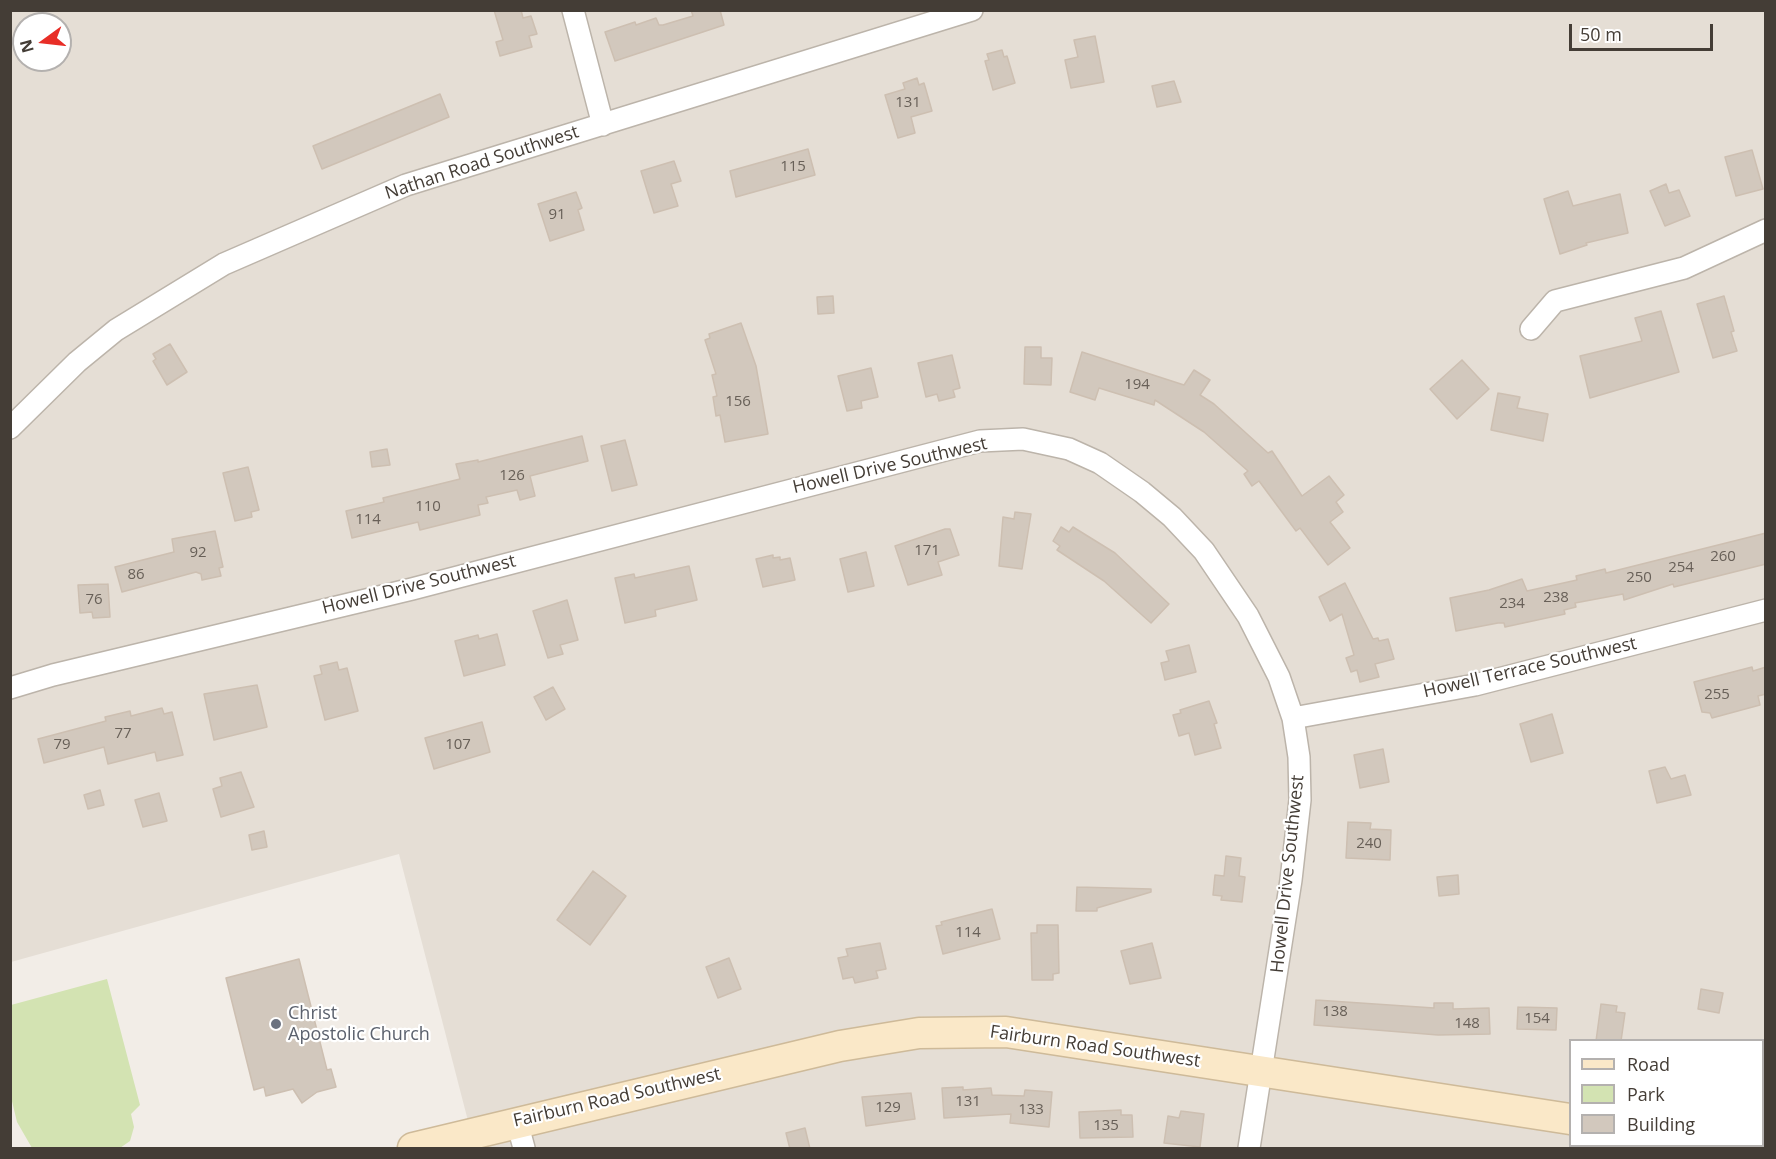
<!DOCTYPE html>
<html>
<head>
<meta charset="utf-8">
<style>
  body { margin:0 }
  #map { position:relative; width:1776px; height:1159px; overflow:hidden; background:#f2ede7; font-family:"Open Sans",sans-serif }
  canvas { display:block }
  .frame { position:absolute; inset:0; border:12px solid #443d36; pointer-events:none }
  .legend { position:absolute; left:1569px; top:1039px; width:195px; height:108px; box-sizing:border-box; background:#fff; border:2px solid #b4b1af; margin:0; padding:8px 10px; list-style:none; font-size:18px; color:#443d36 }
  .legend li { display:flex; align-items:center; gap:12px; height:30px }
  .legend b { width:30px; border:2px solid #b4b1af }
  .north { position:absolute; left:12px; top:12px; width:60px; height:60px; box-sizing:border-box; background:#fff; border:2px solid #b4b1af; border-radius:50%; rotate:255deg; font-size:16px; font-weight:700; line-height:24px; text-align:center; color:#443d36 }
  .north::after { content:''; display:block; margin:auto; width:21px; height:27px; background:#e82e27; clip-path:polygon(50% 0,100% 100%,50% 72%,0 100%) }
  .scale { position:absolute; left:1569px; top:24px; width:144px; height:27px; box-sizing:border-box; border:3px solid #443d36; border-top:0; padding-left:8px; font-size:18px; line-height:21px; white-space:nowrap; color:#443d36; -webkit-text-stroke:4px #fff; paint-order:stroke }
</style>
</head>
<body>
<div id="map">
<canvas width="1776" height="1159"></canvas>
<div class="frame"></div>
<ul class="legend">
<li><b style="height:8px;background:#fae8c8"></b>Road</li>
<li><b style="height:16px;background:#d3e3b2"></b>Park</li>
<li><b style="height:16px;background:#d2c8bd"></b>Building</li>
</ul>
<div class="north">N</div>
<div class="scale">50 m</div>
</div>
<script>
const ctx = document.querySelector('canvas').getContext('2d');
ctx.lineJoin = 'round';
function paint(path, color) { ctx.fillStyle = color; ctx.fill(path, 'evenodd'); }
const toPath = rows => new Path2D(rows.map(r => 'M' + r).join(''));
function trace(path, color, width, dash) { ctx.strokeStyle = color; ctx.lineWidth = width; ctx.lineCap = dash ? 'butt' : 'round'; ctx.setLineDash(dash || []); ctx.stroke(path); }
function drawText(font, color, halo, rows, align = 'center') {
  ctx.font = font + ' "Open Sans",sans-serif'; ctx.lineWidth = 4.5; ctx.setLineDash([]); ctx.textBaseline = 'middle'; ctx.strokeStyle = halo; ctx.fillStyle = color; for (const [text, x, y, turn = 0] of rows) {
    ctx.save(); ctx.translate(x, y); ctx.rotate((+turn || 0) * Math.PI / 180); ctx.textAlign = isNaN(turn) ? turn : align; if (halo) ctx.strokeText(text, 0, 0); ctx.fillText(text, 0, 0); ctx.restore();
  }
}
const residential = toPath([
  [11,11,1765,11,1765,1148,475,1148,399,854,11,962],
  [24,24,60,24,60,60,24,60],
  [1570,1040,1762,1040,1762,1146,1570,1146]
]);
const green = toPath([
  [107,979,140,1105,131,1114,134,1127,130,1141,120,1148,32,1148,17,1122,11,1097,11,1005]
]);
const building = toPath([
  [494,10,521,10,523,18,531,16,537,34,529,36,532,47,500,56,496,42,503,40,494,10],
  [691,10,720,10,724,25,615,61,605,32,635,22,636,25,656,18,659,25,663,25,693,16,691,10],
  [1095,36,1104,82,1071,88,1065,60,1078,57,1074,40,1095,36],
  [1002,50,1004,57,1007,56,1015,83,993,90,985,61,989,60,987,54,1002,50],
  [917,78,919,85,924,83,932,111,911,117,915,133,898,138,885,95,905,89,903,83,917,78],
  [1174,81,1181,102,1157,107,1152,86,1174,81],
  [440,94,449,117,322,169,313,146,440,94],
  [808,149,815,175,736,197,730,171,808,149],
  [1752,150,1763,189,1736,196,1725,157,1752,150],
  [674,161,681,181,671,184,678,206,654,213,641,171,674,161],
  [1666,184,1669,193,1679,190,1690,216,1665,226,1650,191,1666,184],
  [1568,191,1573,206,1620,194,1628,233,1586,243,1587,245,1560,254,1544,199,1568,191],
  [576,192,582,208,578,210,584,230,550,241,538,204,576,192],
  [833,296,834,313,818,314,817,297,833,296],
  [1724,296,1734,331,1731,332,1737,351,1713,358,1697,304,1724,296],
  [1661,311,1679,372,1590,398,1580,356,1642,341,1635,318,1661,311],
  [741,323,756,366,768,434,725,442,720,415,716,416,713,397,717,396,712,375,716,374,705,340,710,338,709,334,741,323],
  [170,344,187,372,167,385,153,361,156,359,153,354,170,344],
  [1025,347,1041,347,1041,358,1052,358,1051,385,1024,384,1025,347],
  [1082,352,1184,385,1194,370,1210,380,1200,395,1214,404,1268,453,1272,451,1302,496,1329,476,1344,495,1336,502,1343,512,1330,522,1350,548,1328,565,1300,528,1296,531,1259,481,1252,486,1244,474,1248,471,1204,432,1155,400,1154,405,1099,388,1095,400,1070,392,1082,352],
  [952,355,960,388,953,390,955,397,939,401,937,394,926,397,918,363,952,355],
  [1462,360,1489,389,1457,419,1430,389,1462,360],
  [871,368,878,397,861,401,862,408,847,411,838,376,871,368],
  [1498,393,1520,397,1517,408,1548,414,1543,441,1491,430,1498,393],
  [582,436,588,461,530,476,535,496,520,500,517,490,486,497,488,503,478,505,480,515,420,530,418,522,352,538,346,511,384,502,383,498,460,479,456,464,478,460,478,462,582,436],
  [625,440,637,485,612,491,601,446,625,440],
  [387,449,390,465,372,467,370,452,387,449],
  [248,467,259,510,251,512,252,517,235,521,223,473,248,467],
  [1015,512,1031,514,1022,569,999,566,1003,517,1014,519,1015,512],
  [1061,527,1069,532,1073,527,1115,553,1169,604,1151,623,1104,581,1057,550,1060,546,1053,541,1061,527],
  [945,529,950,529,959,555,938,562,942,575,908,585,895,546,945,529],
  [215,531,223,567,219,568,221,576,202,580,201,574,196,572,122,592,115,567,174,552,172,539,215,531],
  [1766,533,1766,564,1674,587,1673,584,1624,600,1623,594,1575,603,1576,607,1564,610,1565,614,1505,627,1504,623,1498,623,1456,631,1450,598,1489,590,1522,579,1527,591,1577,580,1576,576,1605,569,1606,573,1766,533],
  [866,552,874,586,848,592,840,559,866,552],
  [773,555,773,558,780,557,780,560,790,558,795,580,763,587,756,559,773,555],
  [689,566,697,600,655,610,656,616,625,623,615,578,634,574,635,578,689,566],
  [1345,583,1373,639,1378,638,1379,641,1388,639,1394,659,1375,664,1379,677,1360,682,1357,670,1351,672,1346,658,1354,655,1342,614,1330,621,1319,597,1345,583],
  [108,584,110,617,93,618,92,612,80,613,78,585,108,584],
  [567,600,578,640,560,645,563,654,548,658,533,611,567,600],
  [497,634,505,665,464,676,455,641,478,635,479,639,497,634],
  [1189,645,1196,672,1165,680,1161,663,1169,661,1166,651,1189,645],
  [337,662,339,670,347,668,358,711,325,720,314,676,322,674,320,666,337,662],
  [1752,667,1753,671,1766,667,1766,694,1758,696,1760,705,1712,718,1710,713,1702,712,1694,682,1752,667],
  [257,685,267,727,214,740,204,694,257,685],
  [553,687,565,709,546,720,534,697,553,687],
  [1209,701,1217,723,1214,724,1221,748,1195,755,1189,733,1179,736,1173,715,1181,713,1180,710,1209,701],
  [162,708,164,714,172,712,183,755,157,761,155,752,108,764,104,747,44,763,38,739,106,721,105,717,130,711,131,716,162,708],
  [1552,714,1563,753,1531,762,1520,724,1552,714],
  [482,722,490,752,434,769,425,738,482,722],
  [1383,749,1389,782,1360,788,1354,755,1383,749],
  [1665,767,1671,779,1685,775,1691,795,1657,803,1649,771,1665,767],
  [241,772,254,807,221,817,213,789,222,786,220,778,241,772],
  [100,790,104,805,88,809,84,795,100,790],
  [159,793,167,821,143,827,135,800,159,793],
  [1348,822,1371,823,1370,829,1391,830,1390,860,1346,858,1348,822],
  [264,831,267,847,252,850,249,835,264,831],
  [1226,856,1241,858,1239,876,1245,877,1242,902,1221,900,1222,896,1213,895,1215,875,1224,876,1226,856],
  [593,871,626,896,590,945,557,920,593,871],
  [1458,875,1459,894,1439,896,1437,877,1458,875],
  [1077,887,1151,889,1151,892,1097,908,1097,911,1076,911,1077,887],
  [992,909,1000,939,943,954,936,926,942,925,941,922,992,909],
  [1037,925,1058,925,1059,973,1053,974,1053,980,1032,980,1031,933,1037,933,1037,925],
  [880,943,886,969,876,971,878,978,855,983,853,977,843,979,838,958,848,956,846,949,880,943],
  [1152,943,1161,978,1130,984,1121,951,1152,943],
  [729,958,741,989,718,998,706,967,729,958],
  [299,959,327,1070,331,1069,336,1087,317,1092,302,1103,293,1089,266,1096,264,1087,254,1090,226,978,299,959],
  [1701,989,1723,993,1719,1013,1698,1009,1701,989],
  [1316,1000,1434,1008,1434,1003,1453,1003,1453,1009,1489,1008,1490,1034,1438,1035,1314,1025,1316,1000],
  [1601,1004,1617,1006,1616,1012,1625,1013,1621,1041,1596,1041,1601,1004],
  [1518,1007,1557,1008,1556,1030,1517,1029,1518,1007],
  [963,1087,963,1090,991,1088,992,1095,1024,1096,1025,1090,1052,1092,1049,1127,1010,1123,1011,1114,944,1118,942,1088,963,1087],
  [911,1093,915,1119,866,1126,862,1097,911,1093],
  [1121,1110,1121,1115,1132,1115,1133,1137,1080,1138,1079,1112,1121,1110],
  [1181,1111,1204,1114,1200,1147,1164,1143,1168,1116,1179,1118,1181,1111],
  [805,1128,810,1149,790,1149,786,1133,805,1128]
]);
const street = toPath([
  [573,10,603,125],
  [1531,329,1555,301,1684,268,1766,230],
  [10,428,77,362,116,330,224,264,406,185,972,10],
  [10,688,53,675,412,589,980,441,1023,439,1069,449,1100,463,1142,492,1172,517,1204,551,1248,616,1279,677,1293,718,1299,757,1300,800,1291,880,1249,1148],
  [1293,718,1475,685,1766,610],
  [517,1122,524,1148]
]);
const secondary = toPath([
  [1736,1146,1755,1148],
  [413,1148,840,1046,919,1033,1006,1032,1570,1119]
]);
const markers = [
  [276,1024,6,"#6b7280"]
];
const numberNames = [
  ["131",908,103],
  ["115",793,167],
  ["91",557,215],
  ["194",1137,385],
  ["156",738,402],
  ["126",512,476],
  ["110",428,507],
  ["114",368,520],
  ["171",927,551],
  ["92",198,553],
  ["260",1723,557],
  ["254",1681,568],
  ["86",136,575],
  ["250",1639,578],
  ["238",1556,598],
  ["76",94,600],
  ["234",1512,604],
  ["255",1717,695],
  ["77",123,734],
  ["79",62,745],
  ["107",458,745],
  ["240",1369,844],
  ["114",968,933],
  ["138",1335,1012],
  ["154",1537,1019],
  ["148",1467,1024],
  ["131",968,1102],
  ["129",888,1108],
  ["133",1031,1110],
  ["135",1106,1126]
];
const streetNames = [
  ["Nathan Road Southwest",482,163,-18],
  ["Howell Drive Southwest",890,466,-13],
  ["Howell Drive Southwest",419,585,-14],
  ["Howell Terrace Southwest",1530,668,-13],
  ["Howell Drive Southwest",1288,874,-84],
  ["Fairburn Road Southwest",1095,1047,8],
  ["Fairburn Road Southwest",617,1098,-13]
];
const worshipNames = [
  ["Christ",288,1014],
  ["Apostolic Church",288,1035]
];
paint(residential, '#e5ded5');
paint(green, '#d3e3b2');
paint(building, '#d2c8bd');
trace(building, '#cdbfb1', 1.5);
trace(street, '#bcb4aa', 24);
trace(secondary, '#ceba99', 33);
trace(street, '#fff', 21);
trace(secondary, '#fae8c8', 30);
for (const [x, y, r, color] of markers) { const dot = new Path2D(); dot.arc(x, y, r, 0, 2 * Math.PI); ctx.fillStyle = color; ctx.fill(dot); trace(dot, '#fff', 2); }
drawText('15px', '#686058', null, numberNames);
drawText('18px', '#443d36', '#fff', streetNames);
drawText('18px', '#5b616d', '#fff', worshipNames, 'left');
</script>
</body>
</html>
